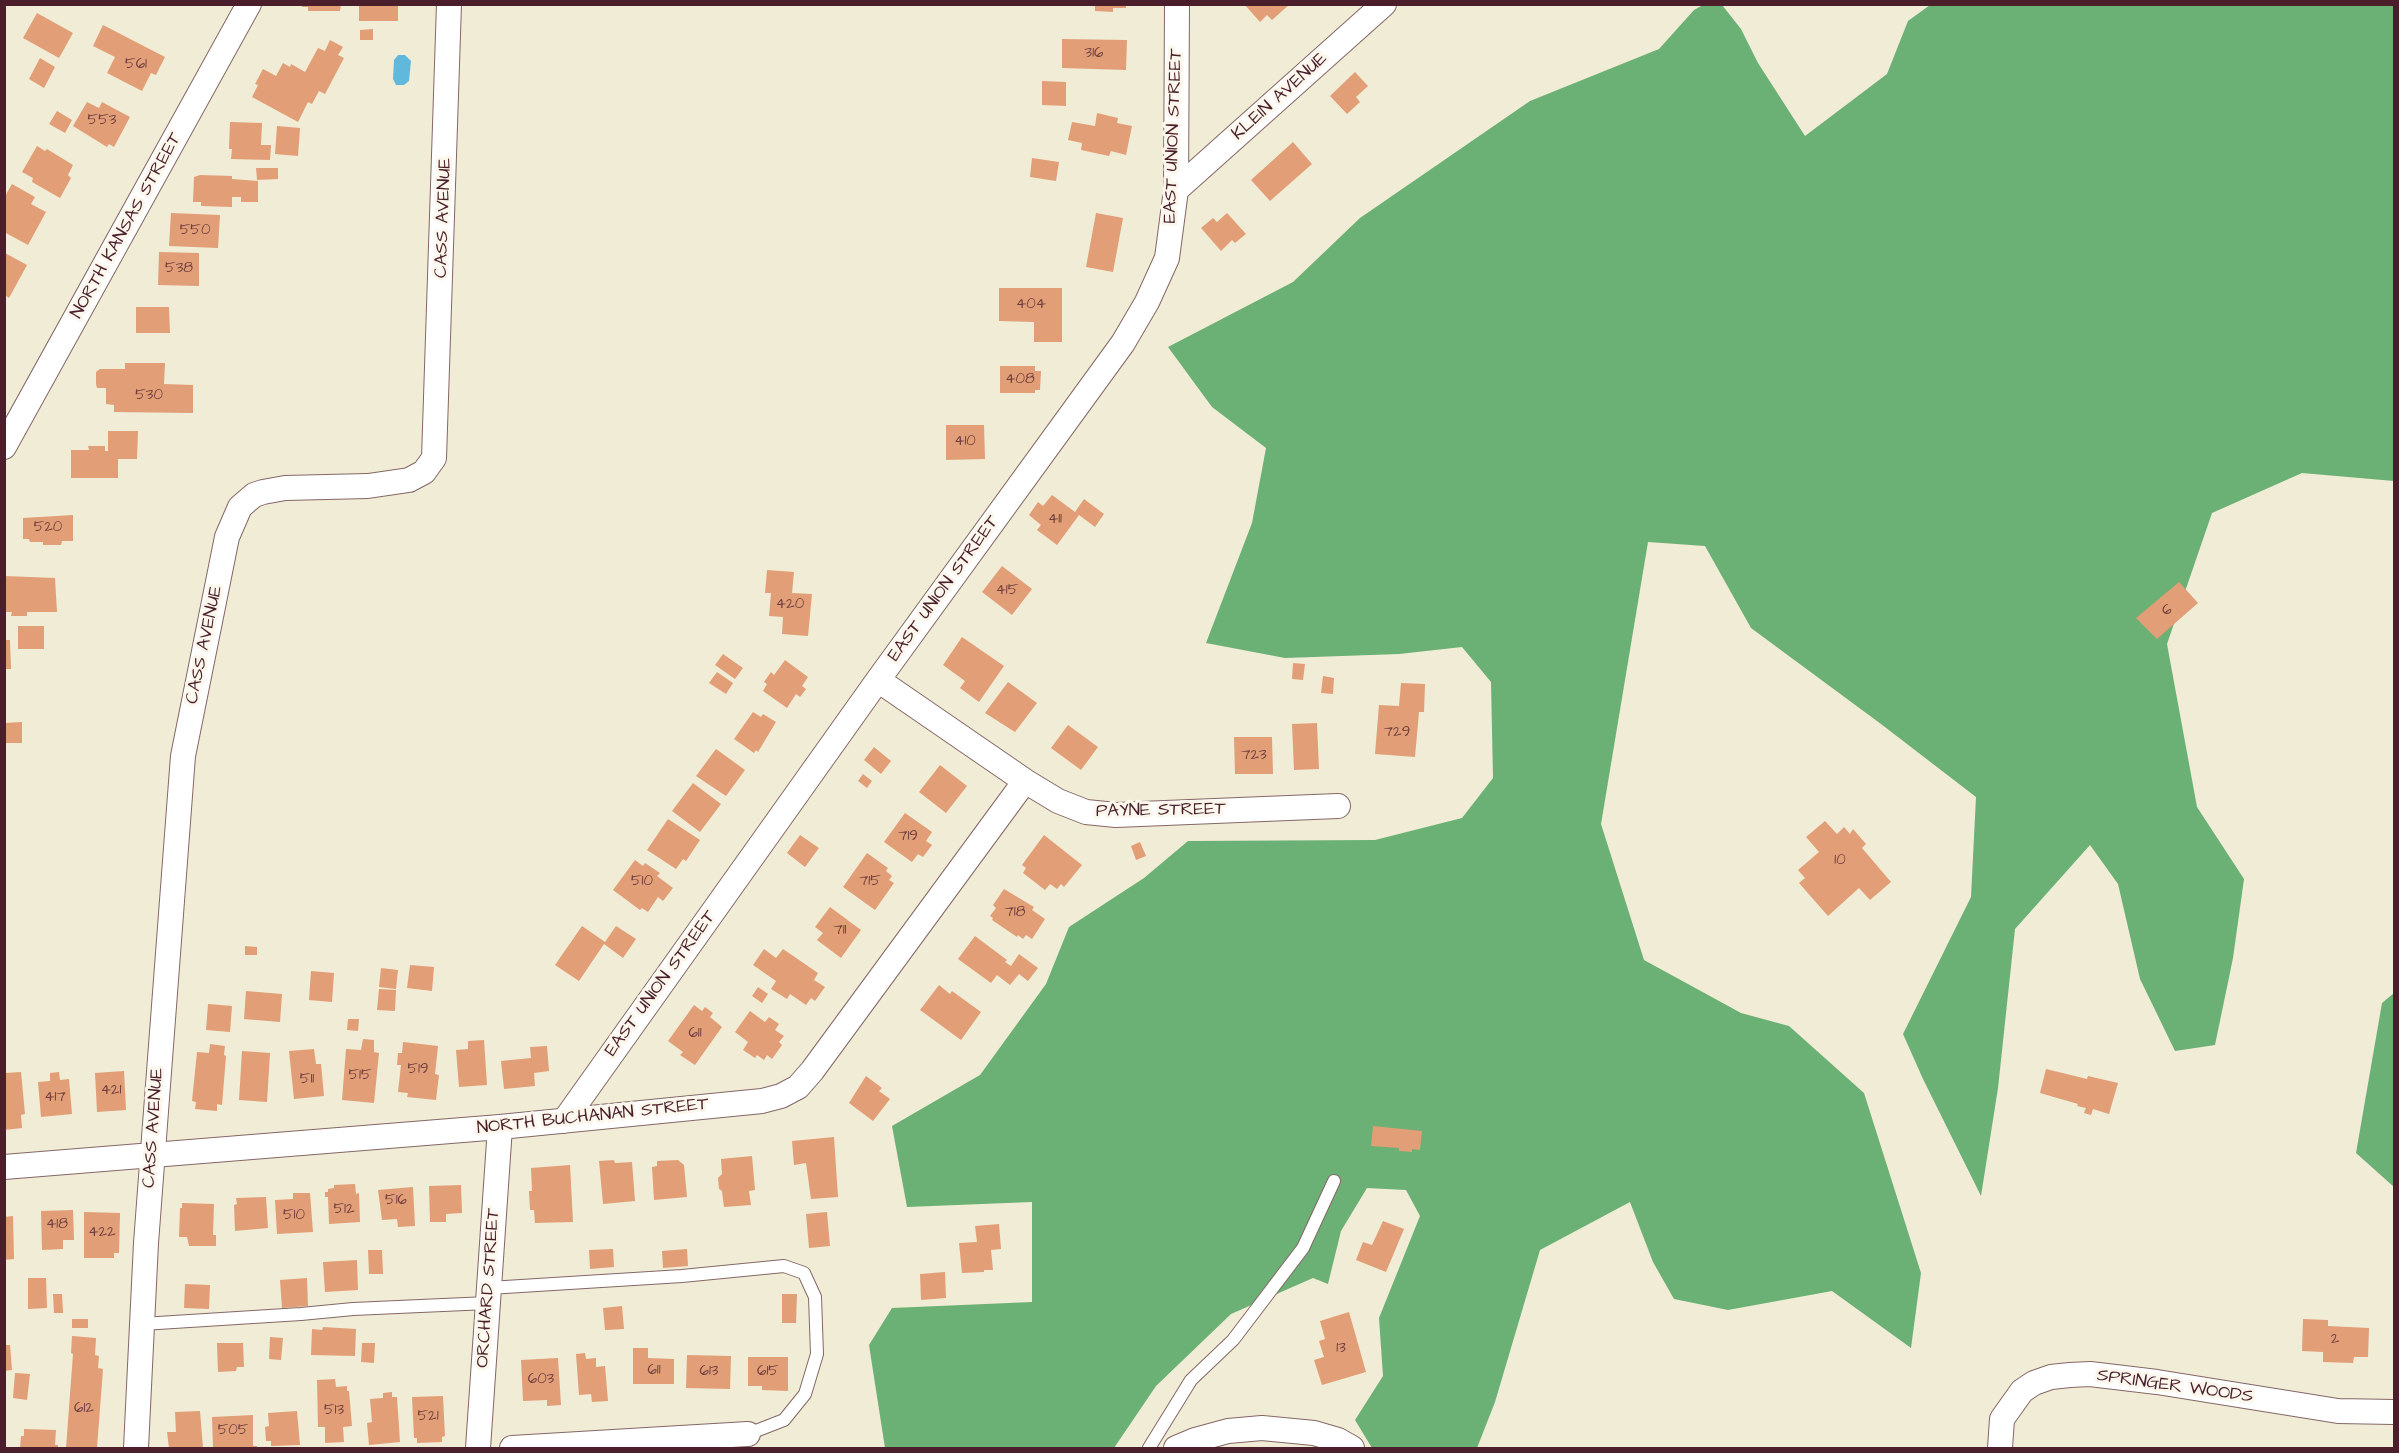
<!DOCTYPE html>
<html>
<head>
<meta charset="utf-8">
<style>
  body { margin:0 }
  #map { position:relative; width:2399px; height:1453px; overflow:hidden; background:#f1ecd5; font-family:"Architects Daughter",sans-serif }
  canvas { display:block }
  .frame { position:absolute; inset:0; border:6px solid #4a1f2b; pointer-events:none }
</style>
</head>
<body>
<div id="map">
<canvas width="2399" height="1453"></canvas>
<div class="frame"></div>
</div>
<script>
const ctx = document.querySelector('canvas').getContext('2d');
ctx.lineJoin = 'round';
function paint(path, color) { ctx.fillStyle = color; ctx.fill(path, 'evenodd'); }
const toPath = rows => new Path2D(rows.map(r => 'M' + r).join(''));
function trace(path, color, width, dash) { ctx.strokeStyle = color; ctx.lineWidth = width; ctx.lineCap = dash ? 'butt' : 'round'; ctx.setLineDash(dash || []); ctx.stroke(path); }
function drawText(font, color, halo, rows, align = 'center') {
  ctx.font = font + ' "Architects Daughter",sans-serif'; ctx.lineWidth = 6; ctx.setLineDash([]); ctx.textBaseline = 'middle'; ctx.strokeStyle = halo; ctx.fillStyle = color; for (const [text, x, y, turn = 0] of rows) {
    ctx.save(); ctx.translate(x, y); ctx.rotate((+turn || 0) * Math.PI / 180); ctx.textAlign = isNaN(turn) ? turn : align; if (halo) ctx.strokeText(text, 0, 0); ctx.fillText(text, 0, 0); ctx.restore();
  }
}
const forest = toPath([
  [1703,5,1722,5,1741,29,1758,63,1805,136,1887,74,1908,21,1930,5,2394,5,2394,481,2302,473,2212,513,2167,644,2197,807,2244,879,2233,958,2215,1045,2175,1051,2140,979,2118,884,2090,845,2015,929,1998,1088,1981,1196,1923,1079,1903,1034,1971,897,1976,797,1881,724,1751,628,1705,546,1648,542,1601,824,1644,960,1741,1013,1789,1026,1864,1093,1921,1273,1911,1348,1832,1291,1728,1310,1674,1299,1653,1262,1630,1202,1540,1250,1495,1402,1477,1448,1372,1448,1355,1420,1383,1376,1379,1318,1420,1216,1406,1190,1367,1188,1341,1231,1328,1284,1313,1278,1231,1314,1156,1386,1114,1448,885,1448,869,1345,892,1308,1032,1302,1032,1202,907,1207,892,1126,980,1075,1046,984,1069,927,1144,878,1188,841,1375,840,1462,818,1493,778,1491,682,1462,647,1399,654,1285,658,1206,643,1252,523,1266,448,1212,407,1168,347,1293,282,1360,218,1530,101,1659,49,1694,10],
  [2394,993,2394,1187,2356,1153,2382,1003]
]);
const water = toPath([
  [398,55,405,55,411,61,409,81,404,85,396,85,393,79,394,60]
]);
const building = toPath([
  [359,4,398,4,398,21,359,21],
  [1095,4,1126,4,1126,8,1113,8,1113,12,1095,11],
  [1244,4,1290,4,1272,20,1267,15,1260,22],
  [302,5,341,5,340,11,308,11,308,7,302,7],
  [37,13,73,33,59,58,23,38],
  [103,25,165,57,156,75,151,73,142,91,107,73,115,57,93,46],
  [373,29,373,40,360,40,360,30],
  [1062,39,1127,40,1126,70,1062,68],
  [330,40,343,47,338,55,344,58,325,94,319,91,312,104,308,102,298,122,252,97,258,85,255,84,263,69,276,76,283,63,290,67,291,64,305,72,318,48,325,51],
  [40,58,55,67,44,88,29,79],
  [1355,72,1368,86,1356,97,1360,102,1347,114,1330,96],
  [1042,81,1066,82,1066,106,1042,105],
  [87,102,99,108,102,102,130,117,114,147,109,144,107,147,73,126],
  [57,111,72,120,65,133,49,124],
  [1097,113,1118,118,1117,123,1132,126,1126,155,1111,151,1109,156,1081,150,1082,143,1068,140,1072,122,1095,126],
  [230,122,262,123,261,145,271,145,270,160,231,159,232,149,229,149],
  [277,126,300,128,298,156,275,154],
  [1293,142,1312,164,1270,201,1251,180],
  [37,146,45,151,47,149,73,165,68,175,71,178,60,198,32,182,33,178,22,172],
  [1032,158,1059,162,1056,181,1030,177],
  [256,168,278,168,278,179,257,180],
  [200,175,232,176,232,179,258,181,258,202,241,202,241,197,232,197,232,207,201,206,201,202,193,202,194,177],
  [12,184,35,197,31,204,46,212,28,245,4,232,4,198],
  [171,213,220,215,218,248,169,246],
  [1096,213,1123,218,1113,272,1086,267],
  [1227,213,1246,234,1235,243,1232,240,1221,251,1201,228,1213,218,1217,222],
  [159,252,199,253,199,286,158,285],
  [5,253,27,265,9,298,5,295],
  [999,288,1062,288,1062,342,1034,342,1034,322,999,321],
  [136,307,169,307,170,333,136,333],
  [125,363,165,363,164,384,193,385,193,413,114,412,114,405,106,404,106,388,97,388,96,384,96,372,100,369,125,369],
  [1000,366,1035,366,1035,371,1041,371,1040,390,1035,390,1035,393,1000,393],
  [946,425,984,425,985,459,946,460],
  [108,431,138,431,137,459,118,459,118,478,71,478,71,450,89,450,88,446,105,446,105,451,108,451],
  [1052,495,1075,512,1084,499,1104,514,1095,527,1079,515,1057,545,1037,530,1041,525,1029,515,1038,502,1043,506],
  [73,515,73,541,62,541,61,545,43,545,43,542,30,542,29,539,23,539,23,518],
  [1002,566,1032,589,1012,615,982,592],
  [767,570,794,572,792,593,812,594,808,636,782,634,783,617,769,616,771,593,765,593],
  [4,576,55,578,57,612,27,612,27,616,11,616,12,612,4,612],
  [2179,582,2198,603,2157,639,2136,618],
  [18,626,44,626,44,649,18,649],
  [962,637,1004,666,979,702,960,688,965,681,943,665],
  [4,640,10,640,11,669,4,669],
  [723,654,743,668,735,679,715,665],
  [785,660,808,677,802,686,806,689,800,697,796,694,787,708,763,691,767,684,764,682,771,672,774,675],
  [1293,663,1305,664,1303,680,1292,679],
  [717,672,733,683,726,694,709,683],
  [1323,676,1334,678,1333,694,1321,693],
  [1008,682,1037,703,1015,732,985,713],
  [1401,683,1425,684,1424,712,1419,712,1415,757,1375,754,1379,705,1399,706],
  [753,712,761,717,763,714,776,722,758,752,756,750,754,753,734,739],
  [22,722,22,743,4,743,4,723],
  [1317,723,1319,769,1294,770,1292,724],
  [1068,725,1098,747,1081,770,1051,748],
  [1234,737,1272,737,1273,774,1235,774],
  [874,747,891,761,881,774,864,760],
  [716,749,745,770,726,796,696,776],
  [940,765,967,786,946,813,919,792],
  [863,774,872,781,867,788,858,781],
  [693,783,721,804,700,832,672,811],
  [905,813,932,832,926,841,932,845,923,857,918,854,912,862,884,842],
  [668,819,700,840,686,861,683,859,676,869,647,850],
  [1825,821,1837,834,1844,827,1850,834,1853,829,1866,844,1862,848,1891,882,1870,900,1859,888,1828,916,1799,883,1805,878,1798,870,1819,852,1806,837],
  [800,835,819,848,805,867,787,853],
  [1044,835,1082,865,1064,887,1061,884,1057,889,1050,884,1045,890,1023,873,1026,868,1022,865],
  [1140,842,1146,856,1136,860,1131,846],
  [867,853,888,868,886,871,892,876,889,880,894,883,875,910,843,887],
  [635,860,643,866,645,863,660,873,657,876,673,888,663,901,658,897,648,912,642,908,640,910,613,890],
  [1004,889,1034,907,1032,910,1045,919,1032,939,1026,935,1023,939,1018,935,1017,937,992,920,993,918,990,916,996,908,993,905],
  [830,907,861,930,841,958,817,940,823,933,815,927],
  [582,926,605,942,616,926,636,939,623,958,604,944,579,981,555,965],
  [975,936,1007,960,1005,962,1011,966,1019,954,1038,968,1028,981,1019,974,1010,985,997,975,991,983,958,959],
  [245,946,257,947,257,955,245,955],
  [764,949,776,958,783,949,818,973,814,980,825,987,815,1001,811,998,806,1005,790,994,787,999,771,989,776,981,753,965],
  [410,965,434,967,432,991,407,988],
  [381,968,398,970,396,989,379,987],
  [311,971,334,973,332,1002,309,1000],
  [939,985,950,994,952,991,981,1012,961,1040,920,1010],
  [758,987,768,994,762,1003,752,996],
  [379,989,396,990,395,1011,377,1010],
  [246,991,282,994,280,1022,244,1019],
  [208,1004,232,1006,230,1032,206,1030],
  [694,1005,702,1011,705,1007,713,1013,710,1017,722,1027,695,1065,680,1055,683,1052,668,1041],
  [750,1011,765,1022,769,1017,779,1024,775,1030,784,1036,779,1042,782,1045,772,1059,767,1055,764,1060,757,1055,755,1058,743,1050,748,1042,735,1032],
  [348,1019,359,1019,358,1031,347,1030],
  [363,1039,374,1040,374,1052,379,1053,374,1103,342,1100,346,1049,361,1050],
  [484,1040,487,1085,459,1087,456,1050,468,1049,468,1041],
  [403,1042,438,1046,435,1074,439,1075,436,1100,407,1097,408,1093,398,1092,401,1065,397,1065,398,1053,402,1053],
  [210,1044,225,1046,224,1055,226,1056,222,1105,217,1104,217,1111,195,1109,196,1102,192,1101,197,1052,209,1053],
  [547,1046,549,1071,534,1073,535,1086,504,1089,501,1061,531,1058,530,1047],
  [314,1049,316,1064,321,1064,324,1096,294,1099,289,1051],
  [242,1051,270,1053,267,1102,239,1100],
  [2046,1069,2087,1079,2088,1076,2118,1083,2109,1114,2093,1109,2091,1115,2084,1113,2086,1108,2077,1106,2078,1104,2040,1093],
  [124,1071,126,1110,97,1112,95,1073],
  [21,1072,25,1114,21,1115,22,1128,4,1130,5,1073],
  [59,1072,60,1080,69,1079,72,1114,41,1117,38,1082,50,1081,50,1073],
  [866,1076,882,1088,879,1091,890,1099,873,1121,849,1103],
  [1373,1126,1422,1131,1420,1150,1412,1149,1412,1152,1399,1151,1399,1148,1371,1146],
  [834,1137,838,1197,811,1199,806,1163,794,1165,792,1141],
  [752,1156,755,1190,749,1191,751,1205,724,1207,722,1191,719,1189,718,1178,722,1174,721,1159],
  [614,1160,615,1163,632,1162,635,1201,603,1204,599,1161],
  [678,1160,684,1165,687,1197,654,1200,652,1167,657,1166,657,1161],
  [570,1165,573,1222,535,1223,534,1210,530,1210,529,1191,532,1191,531,1168],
  [355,1184,356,1194,359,1193,360,1222,329,1224,328,1197,325,1197,325,1192,328,1192,328,1189,334,1188,334,1185],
  [461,1185,462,1213,446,1214,446,1222,430,1222,429,1186],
  [413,1187,415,1226,398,1227,397,1219,382,1220,378,1190],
  [293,1193,310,1193,313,1232,277,1234,275,1200,293,1199],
  [266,1197,268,1228,235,1231,234,1205,237,1204,236,1198],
  [182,1203,214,1204,213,1235,216,1235,216,1246,189,1246,187,1237,179,1237,180,1208,182,1208],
  [73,1210,74,1240,63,1240,63,1249,42,1250,41,1211],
  [84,1212,120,1213,119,1253,114,1253,114,1258,84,1258],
  [827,1212,830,1246,809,1248,806,1214],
  [13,1216,14,1259,4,1260,4,1217],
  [1383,1221,1404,1229,1386,1272,1356,1260,1363,1242,1372,1245],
  [999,1224,1001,1249,991,1250,993,1270,984,1270,984,1272,962,1273,959,1243,977,1242,975,1226],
  [613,1249,614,1267,590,1269,589,1250],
  [687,1249,688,1266,663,1268,662,1251],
  [368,1250,382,1250,383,1274,369,1274],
  [357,1260,358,1290,325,1292,323,1262],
  [945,1272,946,1298,921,1300,920,1274],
  [28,1278,46,1278,47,1308,28,1309],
  [307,1278,308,1306,282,1308,280,1280],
  [185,1284,210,1285,209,1309,184,1308],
  [53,1294,62,1294,63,1313,54,1313],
  [782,1294,797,1294,796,1323,782,1323],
  [622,1306,624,1329,605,1330,603,1308],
  [1349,1312,1366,1372,1322,1385,1314,1360,1324,1357,1319,1341,1325,1339,1320,1321],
  [72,1319,88,1319,88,1328,72,1328],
  [2303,1319,2328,1320,2328,1326,2369,1328,2368,1357,2354,1357,2353,1363,2323,1362,2323,1352,2302,1351],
  [323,1327,356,1329,355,1356,311,1355,312,1329,322,1330],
  [72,1336,96,1338,95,1355,99,1356,98,1368,103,1369,97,1448,66,1448,73,1354,71,1353],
  [270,1337,283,1338,281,1360,269,1359],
  [217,1343,243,1343,244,1367,237,1367,236,1371,218,1372],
  [362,1343,375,1343,374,1363,361,1362],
  [4,1345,10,1345,12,1370,4,1371],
  [633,1348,648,1348,648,1358,674,1359,674,1384,633,1384],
  [585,1353,586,1359,596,1358,596,1367,605,1366,608,1401,592,1402,591,1394,579,1395,576,1354],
  [687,1355,731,1356,730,1389,686,1388],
  [748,1357,788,1357,788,1391,762,1390,762,1386,748,1386],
  [558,1358,561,1405,547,1406,547,1400,523,1401,521,1360],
  [15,1373,30,1374,27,1400,13,1398],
  [335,1379,336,1387,347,1386,347,1391,349,1391,352,1426,343,1427,344,1442,325,1443,325,1427,318,1427,317,1380],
  [392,1392,392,1397,397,1397,400,1442,369,1445,367,1423,372,1422,370,1399,383,1398,383,1393],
  [443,1396,445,1436,442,1437,442,1442,417,1443,417,1438,414,1438,412,1397],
  [200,1411,203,1448,169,1448,167,1432,176,1432,175,1412],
  [297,1411,300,1445,271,1446,271,1441,266,1441,265,1427,269,1426,268,1413],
  [253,1415,253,1446,257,1446,257,1448,213,1448,212,1417],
  [24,1429,56,1430,55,1445,58,1445,58,1448,20,1448,21,1436,24,1436]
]);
const lane = toPath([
  [489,1288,682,1276,784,1266,804,1273,815,1297,817,1354,805,1394,784,1420,748,1434],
  [142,1324,301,1314,353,1309,488,1303],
  [1149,1448,1191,1380,1233,1340,1303,1248,1334,1181]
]);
const street = toPath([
  [1176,190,1384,4],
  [4,447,249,4],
  [878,680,1025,781,1058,801,1086,812,1116,815,1338,806],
  [564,1121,878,680,1123,343,1147,302,1167,258,1176,190,1177,4],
  [4,1167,500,1127,762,1101,781,1096,798,1087,812,1071,1025,781],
  [136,1448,146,1243,183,756,227,537,240,507,254,495,263,492,285,488,368,486,409,480,424,472,434,458,449,4],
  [478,1448,500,1127],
  [512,1448,748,1434],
  [1176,1448,1195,1440,1228,1431,1262,1428,1314,1433,1338,1440,1352,1448],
  [2000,1448,2002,1419,2022,1391,2034,1383,2051,1377,2070,1375,2090,1374,2157,1382,2338,1411,2394,1412]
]);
const numberNames = [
  ["316",1094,54],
  ["561",136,65],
  ["553",102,121],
  ["550",195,231],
  ["538",179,269],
  ["404",1031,305],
  ["408",1020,380],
  ["530",149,396],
  ["410",965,442],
  ["411",1055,520],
  ["520",48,528],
  ["415",1007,591],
  ["420",790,605],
  ["6",2167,611],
  ["729",1397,733],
  ["723",1254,756],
  ["719",908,837],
  ["10",1840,861],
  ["510",642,882],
  ["715",870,882],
  ["718",1015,913],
  ["711",840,931],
  ["611",695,1034],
  ["519",418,1070],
  ["515",360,1076],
  ["511",307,1080],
  ["421",111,1091],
  ["417",55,1098],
  ["516",396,1201],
  ["512",344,1210],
  ["510",294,1216],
  ["418",57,1225],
  ["422",102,1233],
  ["2",2335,1340],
  ["13",1341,1349],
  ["611",654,1371],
  ["613",709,1372],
  ["615",768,1372],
  ["603",541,1380],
  ["612",84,1409],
  ["513",334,1411],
  ["521",428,1417],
  ["505",233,1431]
];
const streetNames = [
  ["KLEIN AVENUE",1280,97,-42],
  ["EAST UNION STREET",1174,136,-88],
  ["CASS AVENUE",444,218,-88],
  ["NORTH KANSAS STREET",127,226,-61],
  ["EAST UNION STREET",944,589,-54],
  ["CASS AVENUE",205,645,-78],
  ["PAYNE STREET",1161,811,-1],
  ["EAST UNION STREET",661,984,-54],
  ["NORTH BUCHANAN STREET",593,1117,-6],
  ["CASS AVENUE",154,1128,-86],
  ["ORCHARD STREET",489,1288,-86],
  ["SPRINGER WOODS",2175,1387,8]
];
paint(forest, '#6bb074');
paint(water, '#60b9dd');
paint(building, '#e19e77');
trace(lane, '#846766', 14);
trace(street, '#846766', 26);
trace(lane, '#fff', 12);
trace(street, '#fff', 24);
drawText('15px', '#703f3e', null, numberNames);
drawText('18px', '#4a1f2b', '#fbf7ec', streetNames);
</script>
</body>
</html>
